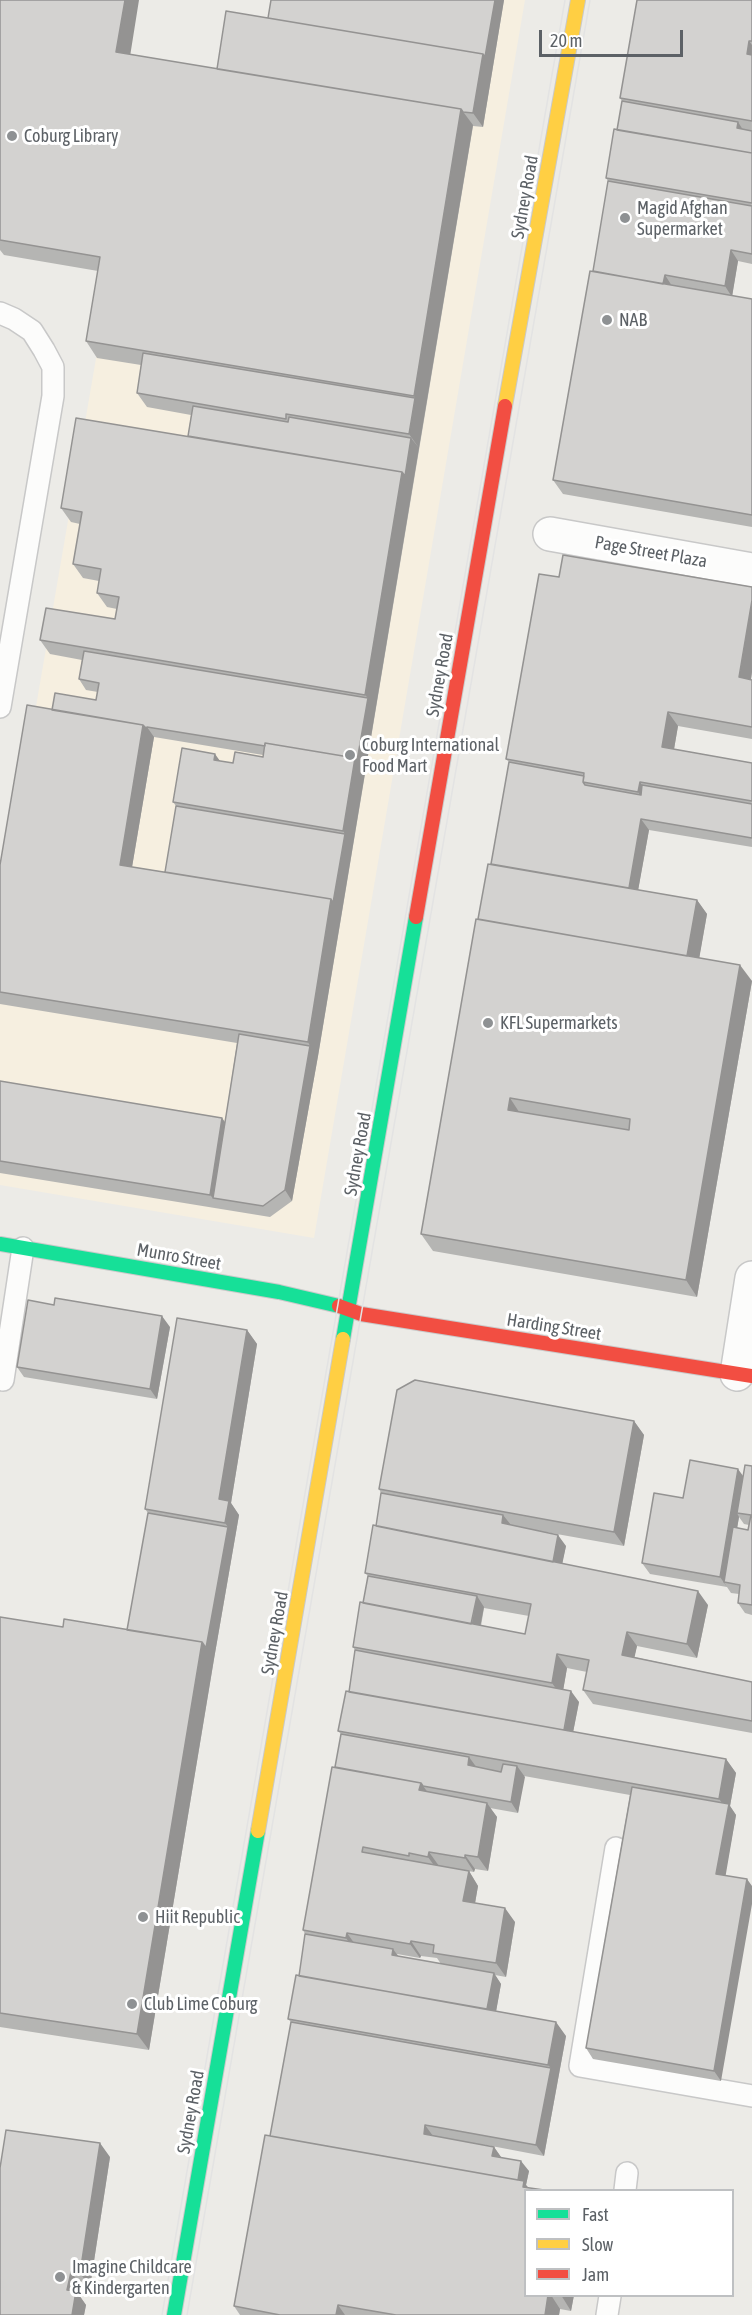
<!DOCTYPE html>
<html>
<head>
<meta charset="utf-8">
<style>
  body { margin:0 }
  #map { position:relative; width:752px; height:2315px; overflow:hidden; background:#ecebe7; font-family:"Asap Condensed",sans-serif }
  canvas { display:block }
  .legend { position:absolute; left:524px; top:2189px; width:210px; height:108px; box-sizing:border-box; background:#fff; border:2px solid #bec0c2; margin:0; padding:8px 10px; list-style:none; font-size:18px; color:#5c6166 }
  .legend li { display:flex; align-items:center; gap:12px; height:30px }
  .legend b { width:30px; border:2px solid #bec0c2 }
  .scale { position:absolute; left:539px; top:30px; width:144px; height:27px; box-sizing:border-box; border:3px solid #5c6166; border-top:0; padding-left:8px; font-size:18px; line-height:21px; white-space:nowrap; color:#5c6166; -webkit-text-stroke:4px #fff; paint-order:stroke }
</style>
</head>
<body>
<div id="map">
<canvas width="752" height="2315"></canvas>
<ul class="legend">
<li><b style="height:8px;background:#16e098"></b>Fast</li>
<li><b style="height:8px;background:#ffcf43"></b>Slow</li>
<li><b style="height:8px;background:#f24e42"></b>Jam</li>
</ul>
<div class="scale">20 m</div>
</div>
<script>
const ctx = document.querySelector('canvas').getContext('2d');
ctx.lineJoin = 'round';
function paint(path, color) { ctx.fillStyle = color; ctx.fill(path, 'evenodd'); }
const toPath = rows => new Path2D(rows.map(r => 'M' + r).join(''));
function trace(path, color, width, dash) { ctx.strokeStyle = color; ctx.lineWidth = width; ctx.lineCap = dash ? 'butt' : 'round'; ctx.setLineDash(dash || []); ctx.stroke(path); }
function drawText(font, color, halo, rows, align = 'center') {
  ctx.font = font + ' "Asap Condensed",sans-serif'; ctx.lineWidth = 6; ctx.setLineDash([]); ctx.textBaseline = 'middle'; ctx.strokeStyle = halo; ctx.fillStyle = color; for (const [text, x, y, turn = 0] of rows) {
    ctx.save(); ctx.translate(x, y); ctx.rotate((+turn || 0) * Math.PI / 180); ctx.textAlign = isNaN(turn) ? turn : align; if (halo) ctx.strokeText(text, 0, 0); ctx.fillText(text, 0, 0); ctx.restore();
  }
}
const commercial = toPath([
  [280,0,525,0,314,1238,0,1185,0,915,108,289,227,74,274,28]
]);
const lane = toPath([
  [0,313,14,319,32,331,44,350,53,367,53,396,0,707],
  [3,1380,23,1248],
  [616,1848,580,2066,752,2096],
  [625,2190,627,2173],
  [607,2315,610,2296]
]);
const street = toPath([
  [550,534,752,570],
  [737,1374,752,1278]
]);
const fast = toPath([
  [0,1244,279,1292,339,1306],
  [343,1339,416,917],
  [174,2315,258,1831]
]);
const slow = toPath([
  [505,406,578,0],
  [258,1831,343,1339]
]);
const jam = toPath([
  [416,917,505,406],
  [339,1306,361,1314,752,1376]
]);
const tram = toPath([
  [162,2315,565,0],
  [187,2315,590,0]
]);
const wall = toPath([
  [0,0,130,55,217,69,268,18,271,0,504,0,483,127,473,126,318,1056,292,1201,270,1217,0,1173,0,1081,222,1118,225,1122,237,1043,0,1004,0,865,52,710,96,700,98,692,86,690,79,679,82,660,50,654,40,640,115,619,117,609,107,607,97,593,99,581,83,578,73,564,80,524,71,522,61,508,188,436,191,415,147,407,137,393,141,365,97,358,86,341,98,271,4,255,0,250],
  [154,737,263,755,263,757,233,763,220,761,173,802,176,806,165,872,132,867],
  [752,0,752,264,738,261,732,296,752,299,752,527,563,494,553,480,593,271,608,181,606,178,617,130,622,101,620,98],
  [752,672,751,680,752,680,752,739,678,726,674,749,752,763,752,847,649,830,638,890,697,900,707,914,699,958,752,981,697,1297,433,1251,421,1234,478,919,491,864,509,762,506,759],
  [170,1327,157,1399,24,1377,17,1367],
  [247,1330,257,1344,231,1503,239,1515,214,1659,149,2050,0,2027,0,1617,63,1627,127,1630,148,1513,145,1509],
  [634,1421,644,1435,624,1546,523,1528,566,1546,562,1563,708,1605,697,1658,637,1646,634,1657,752,1682,752,1733,593,1704,583,1690,587,1672,567,1668,563,1690,579,1702,573,1732,726,1759,736,1773,730,1806,736,1815,725,1875,721,2081,593,2059,586,2048,630,1795,524,1776,518,1813,490,1808,497,1817,488,1871,475,1869,474,1872,439,1866,469,1871,478,1886,475,1903,515,1922,506,1977,495,1975,501,1984,496,2011,566,2036,544,2156,481,2144,494,2147,501,2157,529,2171,526,2185,529,2188,525,2295,574,2295,571,2311,560,2309,559,2315,240,2315,234,2306,270,2136,291,2022,288,2019,299,1976,305,1934,303,1930,335,1767,341,1734,338,1731,349,1692,355,1650,353,1647,363,1603,368,1576,365,1573,376,1526,381,1493,379,1489],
  [484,1608,529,1616,525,1634,481,1626],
  [397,1954,420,1958,421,1956,437,1958,441,1964,399,1957],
  [752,1466,752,1615,745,1613,738,1603,739,1594,731,1593,727,1587,650,1574,642,1563,683,1498,743,1476],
  [739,1517,744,1524,749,1525,748,1530,737,1528],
  [110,2157,90,2287,81,2286,79,2295,86,2305,84,2315,0,2315]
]);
const shadedWall = toPath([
  [125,0,139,0,128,69,116,52],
  [495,0,504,0,483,127,473,113,483,54],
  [749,41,752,45,752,62,747,54],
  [461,109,473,125,419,448,409,434,415,398,414,396],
  [738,122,745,133,737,128],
  [731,250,738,261,732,297,725,286],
  [665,275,672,286,662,286],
  [411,438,419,448,318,1056,292,1201,285,1190,310,1046,308,1042,331,899,345,834,343,831,355,758,368,698,365,695,402,472],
  [752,600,752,672,749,692,739,677],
  [668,712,678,726,672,761,662,747],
  [143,725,147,727,154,737,130,879,120,865],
  [215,754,225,768,214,760],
  [640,782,650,796,648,806,638,792],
  [641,819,649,830,636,902,628,891],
  [697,900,707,914,697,971,687,957],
  [740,965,752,981,697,1297,686,1280],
  [510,1098,521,1115,508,1110],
  [222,1118,232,1133,213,1198,210,1195],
  [162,1316,170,1327,157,1399,150,1389],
  [247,1330,257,1344,231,1503,239,1515,214,1659,149,2050,137,2034,202,1642,228,1527,225,1523,219,1499],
  [634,1421,644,1435,624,1546,614,1532],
  [738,1469,746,1480,737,1513,739,1517,728,1583,724,1582,727,1587,720,1577],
  [503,1515,511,1525,502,1523],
  [558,1535,566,1546,560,1575,553,1564],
  [698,1591,708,1605,697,1658,687,1644],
  [477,1596,484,1607,478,1638,471,1628],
  [627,1632,637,1646,632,1669,622,1655],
  [557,1654,567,1668,562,1697,552,1683],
  [571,1691,579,1702,571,1743,564,1733],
  [469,1757,477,1768,468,1765],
  [726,1759,736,1773,730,1806,736,1815,724,1885,716,1874,728,1810,719,1799],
  [517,1766,525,1777,518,1813,511,1802],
  [421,1783,431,1797,419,1790],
  [487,1803,497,1817,488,1871,478,1857],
  [429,1852,439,1866,438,1871,428,1857],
  [465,1855,475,1869,474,1872,465,1858],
  [469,1871,478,1886,473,1915,463,1901],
  [747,1879,752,1886,752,1904,721,2081,714,2071],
  [505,1908,515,1922,506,1977,496,1963],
  [347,1933,357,1947,356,1952,346,1938],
  [411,1941,421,1956,420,1958,410,1944],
  [393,1949,401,1960,392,1955],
  [494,1973,501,1984,494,2023,486,2012],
  [556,2022,566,2036,544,2156,536,2145,551,2068,548,2065],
  [425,2125,433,2136,424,2134],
  [100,2143,110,2157,90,2287,80,2273],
  [494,2147,501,2157,492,2156],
  [521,2161,529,2171,526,2185,530,2190,517,2185],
  [71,2272,81,2286,79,2295,86,2305,84,2315,72,2315,67,2290],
  [548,2295,551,2295,560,2309,559,2315,545,2315],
  [561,2295,574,2295,571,2311],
  [338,2305,345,2315,336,2315]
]);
const building = toPath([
  [0,0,125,0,116,52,461,109,414,396,86,341,100,257,0,240,0,0],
  [271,0,495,0,485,57,483,54,268,18,271,0],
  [637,0,752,0,752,41,749,41,747,54,752,55,752,121,620,98,637,0],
  [226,11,483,54,473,113,463,112,461,109,217,69,226,11],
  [622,101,738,122,737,128,752,131,752,153,617,130,622,101],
  [614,129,752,153,752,203,606,178,614,129],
  [608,181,752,206,752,254,731,250,725,286,665,275,663,284,593,271,608,181],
  [590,271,752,299,752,515,553,480,590,271],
  [143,353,415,398,409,434,286,414,286,419,137,393,143,353],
  [193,406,288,422,289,417,411,438,405,476,402,472,188,436,193,406],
  [76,418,402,472,365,695,40,640,46,608,115,619,119,597,97,593,101,569,73,564,82,512,61,508,76,418],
  [563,555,752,587,752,600,739,677,752,680,752,727,668,712,662,747,752,763,752,801,640,782,638,792,583,782,584,773,506,759,539,574,559,577,563,555],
  [84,651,368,698,357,761,355,758,265,743,265,746,147,727,146,728,143,725,52,710,55,693,96,700,99,683,79,679,84,651],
  [27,705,143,725,120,865,331,899,308,1042,0,992,0,865,27,705],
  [265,743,355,758,343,831,173,802,182,748,215,754,214,760,233,763,235,752,263,757,265,743],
  [509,762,584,776,583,782,585,785,641,795,642,785,752,804,752,838,641,819,629,888,491,864,509,762],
  [176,806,345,834,333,903,331,899,165,872,176,806],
  [488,864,697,900,687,956,478,919,488,864],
  [476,919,740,965,686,1280,421,1234,476,919],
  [510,1098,630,1119,629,1130,508,1110,510,1098],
  [239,1034,310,1046,285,1190,263,1206,213,1198,239,1034],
  [0,1081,222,1118,210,1195,0,1161,0,1081],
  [55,1298,162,1316,150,1389,17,1367,28,1300,54,1305,55,1298],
  [177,1318,247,1330,219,1499,229,1501,225,1523,145,1509,177,1318],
  [415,1380,634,1421,614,1532,379,1489,397,1390,415,1380],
  [690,1460,738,1469,720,1577,642,1563,654,1493,683,1498,690,1460],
  [745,1465,752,1466,752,1605,738,1603,740,1585,724,1582,733,1527,748,1530,751,1515,737,1513,745,1465],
  [381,1493,503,1515,502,1523,558,1535,553,1562,376,1526,381,1493],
  [148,1513,228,1527,206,1648,202,1642,127,1630,148,1513],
  [373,1525,698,1591,687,1644,627,1632,622,1655,752,1682,752,1721,583,1690,589,1660,557,1654,552,1683,353,1647,360,1602,525,1634,531,1604,365,1573,373,1525],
  [368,1576,477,1596,471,1624,363,1603,368,1576],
  [0,1617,63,1627,64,1619,202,1642,137,2034,0,2013,0,1617],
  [355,1650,571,1691,564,1730,349,1692,355,1650],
  [346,1691,726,1759,719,1799,338,1731,346,1691],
  [341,1734,469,1757,468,1765,501,1772,503,1764,517,1766,511,1802,423,1786,421,1783,335,1767,341,1734],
  [332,1767,421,1783,419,1790,487,1803,478,1857,465,1855,465,1858,429,1852,428,1857,409,1853,409,1856,363,1847,362,1852,469,1871,463,1901,505,1908,496,1963,433,1953,434,1945,411,1941,410,1944,347,1933,346,1938,303,1930,332,1767],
  [632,1787,729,1804,716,1874,747,1879,714,2071,586,2048,632,1787],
  [305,1934,393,1949,392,1955,494,1973,487,2009,299,1976,305,1934],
  [296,1975,556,2022,548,2065,288,2019,296,1975],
  [291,2022,551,2068,536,2145,425,2125,424,2134,494,2147,492,2156,521,2161,518,2180,270,2136,291,2022],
  [6,2130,100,2143,80,2273,71,2272,67,2290,76,2291,72,2315,0,2315,0,2168,6,2130],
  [265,2135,524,2181,523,2187,544,2190,525,2190,525,2295,548,2295,545,2315,396,2315,338,2305,336,2315,280,2315,234,2306,265,2135]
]);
const markers = [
  [12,136,6,"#8e9193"],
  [625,218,6,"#8e9193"],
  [607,320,6,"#8e9193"],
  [350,755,6,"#8e9193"],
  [488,1023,6,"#8e9193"],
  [143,1917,6,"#8e9193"],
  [132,2004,6,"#8e9193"],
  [60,2277,6,"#8e9193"]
];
const poiNames = [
  ["Coburg Library",24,136],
  ["Magid Afghan",637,208],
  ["Supermarket",637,229],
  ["NAB",619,320],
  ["Coburg International",362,745],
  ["Food Mart",362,766],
  ["KFL Supermarkets",500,1023],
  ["Hiit Republic",155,1917],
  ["Club Lime Coburg",144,2004],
  ["Imagine Childcare",72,2267],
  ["& Kindergarten",72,2288]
];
const streetNames = [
  ["Sydney Road",525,197,-80],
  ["Page Street Plaza",651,552,10],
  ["Sydney Road",440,675,-80],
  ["Sydney Road",358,1154,-80],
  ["Munro Street",179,1257,10],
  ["Harding Street",554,1327,9],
  ["Sydney Road",275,1633,-80],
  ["Sydney Road",191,2112,-80]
];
paint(commercial, '#f6efe0');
trace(lane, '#c8c8c8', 24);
trace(street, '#c8c8c8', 36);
trace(fast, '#c9c9c9', 16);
trace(slow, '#c9c9c9', 16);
trace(jam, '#c9c9c9', 16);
trace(lane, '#fcfcfb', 21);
trace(street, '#fcfcfb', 33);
trace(fast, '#16e098', 14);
trace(slow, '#ffcf43', 14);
trace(jam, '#f24e42', 14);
trace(tram, '#e3e3e3', 1.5);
paint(wall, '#b5b5b3');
paint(shadedWall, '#949392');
paint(building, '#d3d2d0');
trace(building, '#949392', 1.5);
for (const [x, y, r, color] of markers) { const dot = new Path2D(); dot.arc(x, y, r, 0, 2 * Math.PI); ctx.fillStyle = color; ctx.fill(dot); trace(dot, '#fff', 2); }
drawText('18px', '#5c6166', '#fff', poiNames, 'left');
drawText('18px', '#5c6166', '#fff', streetNames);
</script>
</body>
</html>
